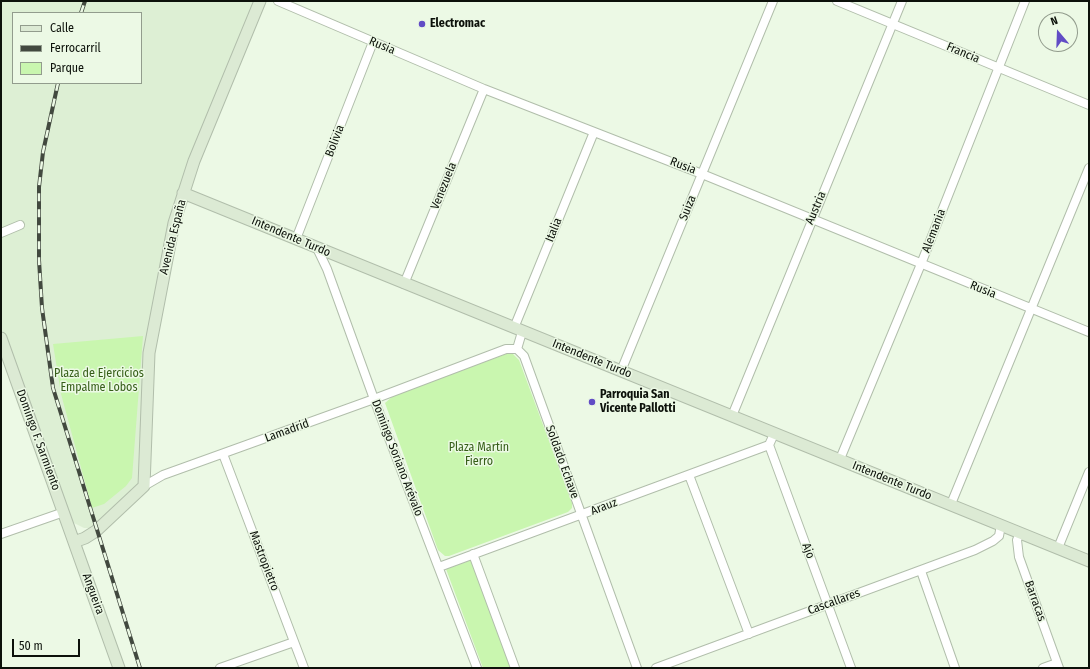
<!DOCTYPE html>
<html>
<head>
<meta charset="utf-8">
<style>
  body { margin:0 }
  #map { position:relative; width:1090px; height:669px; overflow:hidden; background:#ecf9e5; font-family:"Fira Sans Condensed",sans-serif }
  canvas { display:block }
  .frame { position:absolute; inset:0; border:2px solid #0c110a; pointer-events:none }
  .legend { position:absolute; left:12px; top:12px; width:130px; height:72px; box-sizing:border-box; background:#ecf9e5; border:1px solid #929c8d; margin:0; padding:5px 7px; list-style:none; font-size:12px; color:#0c110a }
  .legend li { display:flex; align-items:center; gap:8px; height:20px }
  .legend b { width:20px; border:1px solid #929c8d }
  .north { position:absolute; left:1038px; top:12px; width:40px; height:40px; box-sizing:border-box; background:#ecf9e5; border:1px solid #929c8d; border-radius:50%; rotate:341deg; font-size:11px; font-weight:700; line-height:16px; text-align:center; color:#0c110a }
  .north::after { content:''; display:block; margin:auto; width:14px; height:18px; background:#614cc5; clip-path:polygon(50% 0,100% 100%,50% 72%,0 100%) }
  .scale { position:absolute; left:12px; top:639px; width:68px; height:18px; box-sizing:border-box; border:2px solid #0c110a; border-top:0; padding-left:5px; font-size:12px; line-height:14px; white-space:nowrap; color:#0c110a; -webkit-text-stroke:3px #ecf9e5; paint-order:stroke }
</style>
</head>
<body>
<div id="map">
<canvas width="1090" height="669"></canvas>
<div class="frame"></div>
<ul class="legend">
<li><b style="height:5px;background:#dcead4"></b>Calle</li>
<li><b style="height:5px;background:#42493f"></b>Ferrocarril</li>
<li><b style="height:11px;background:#c9f6af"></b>Parque</li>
</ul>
<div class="north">N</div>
<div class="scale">50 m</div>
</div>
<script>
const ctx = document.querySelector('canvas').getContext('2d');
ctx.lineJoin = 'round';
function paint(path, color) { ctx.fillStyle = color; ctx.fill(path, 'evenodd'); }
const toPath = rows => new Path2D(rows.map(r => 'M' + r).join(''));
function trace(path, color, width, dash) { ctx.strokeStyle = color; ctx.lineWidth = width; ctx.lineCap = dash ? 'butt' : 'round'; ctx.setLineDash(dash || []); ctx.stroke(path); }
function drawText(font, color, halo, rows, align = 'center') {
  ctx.font = font + ' "Fira Sans Condensed",sans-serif'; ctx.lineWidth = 3; ctx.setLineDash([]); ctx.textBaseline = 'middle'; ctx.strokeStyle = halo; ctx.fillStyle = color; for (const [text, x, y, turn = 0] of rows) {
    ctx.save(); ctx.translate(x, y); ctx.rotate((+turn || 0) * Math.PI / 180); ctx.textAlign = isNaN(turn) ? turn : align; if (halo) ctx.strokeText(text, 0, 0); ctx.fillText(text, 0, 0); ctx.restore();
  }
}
const built = toPath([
  [1,1,262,1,194,161,153,332,143,482,97,525,91,528,84,528,74,523,69,515,1,328],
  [13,13,141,13,141,83,13,83]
]);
const green = toPath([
  [143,336,132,478,126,486,104,504,92,508,61,394,53,344],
  [506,354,513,354,519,360,572,503,572,508,568,512,449,556,445,556,438,550,385,403,393,396],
  [474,559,515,668,483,668,446,569]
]);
const street = toPath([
  [278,1,484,89,702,174,1089,332],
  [837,1,1089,105],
  [1,233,20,225],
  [296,239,373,42],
  [317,248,327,269,374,399,477,668],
  [404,284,484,89],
  [514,328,594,132],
  [517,349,524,356,637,668],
  [517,349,522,332],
  [621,371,773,1],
  [732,416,902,1],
  [774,434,769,445,851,668],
  [223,454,304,668],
  [840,459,921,264,1025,1],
  [689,475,749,634],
  [144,486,163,475,374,399,506,349,517,349],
  [951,504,1089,168],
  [1020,533,1017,540,1019,557,1059,668],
  [1,534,64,512],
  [1058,548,1089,472],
  [473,554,515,668],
  [439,567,769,445],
  [921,571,955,668],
  [220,668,294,642],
  [656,668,975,550,993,541,999,536,1001,525],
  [1043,668,1057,663]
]);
const secondary = toPath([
  [183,193,1089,561],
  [1,338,119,668],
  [74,542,85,538,96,531,144,486,149,353,174,223,194,161,260,1]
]);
const rail = toPath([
  [81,13,85,1],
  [58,83,43,152,39,187,39,260,42,308,53,388,140,668]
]);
const markers = [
  [422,24,4,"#614cc5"],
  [592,402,4,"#614cc5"]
];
const poiNames = [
  ["Electromac",430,24],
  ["Parroquia San",600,395],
  ["Vicente Pallotti",600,409]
];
const streetNames = [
  ["Rusia",382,46,23],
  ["Francia",963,53,23],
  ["Bolivia",335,141,-69],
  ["Rusia",683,166,21],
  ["Venezuela",444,186,-68],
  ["Suiza",688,208,-68],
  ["Austria",816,208,-67],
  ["Italia",554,230,-68],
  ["Alemania",934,231,-69],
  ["Avenida España",173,237,-76],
  ["Intendente Turdo",291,237,23],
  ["Rusia",983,290,22],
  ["Intendente Turdo",592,359,22],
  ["Lamadrid",287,431,-20],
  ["Domingo F. Sarmiento",38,440,70],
  ["Domingo Soriano Arévalo",397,458,69],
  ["Soldado Echave",562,462,70],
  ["Intendente Turdo",892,481,22],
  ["Arauz",604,507,-21],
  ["Ajo",808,551,70],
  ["Mastropietro",264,561,69],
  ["Angueira",93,594,70],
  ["Barracas",1035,601,70],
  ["Cascallares",834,602,-20]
];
const parkNames = [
  ["Plaza de Ejercicios",99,374],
  ["Empalme Lobos",99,388],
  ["Plaza Martín",479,448],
  ["Fierro",479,462]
];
paint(built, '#ddefd4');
paint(green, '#c9f6af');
trace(street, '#b1beab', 10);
trace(secondary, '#b1beab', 13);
trace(street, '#fff', 8);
trace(secondary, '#dcead4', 11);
trace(rail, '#42493f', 4);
trace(rail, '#ecf9e5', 2.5, [8]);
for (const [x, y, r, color] of markers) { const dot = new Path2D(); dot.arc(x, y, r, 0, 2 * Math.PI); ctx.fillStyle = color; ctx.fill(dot); trace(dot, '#ecf9e5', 1.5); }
drawText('bold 12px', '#0c110a', '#ecf9e5', poiNames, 'left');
drawText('12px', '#0c110a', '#ecf9e5', streetNames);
drawText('12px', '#365e18', '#ecf9e5', parkNames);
</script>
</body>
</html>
